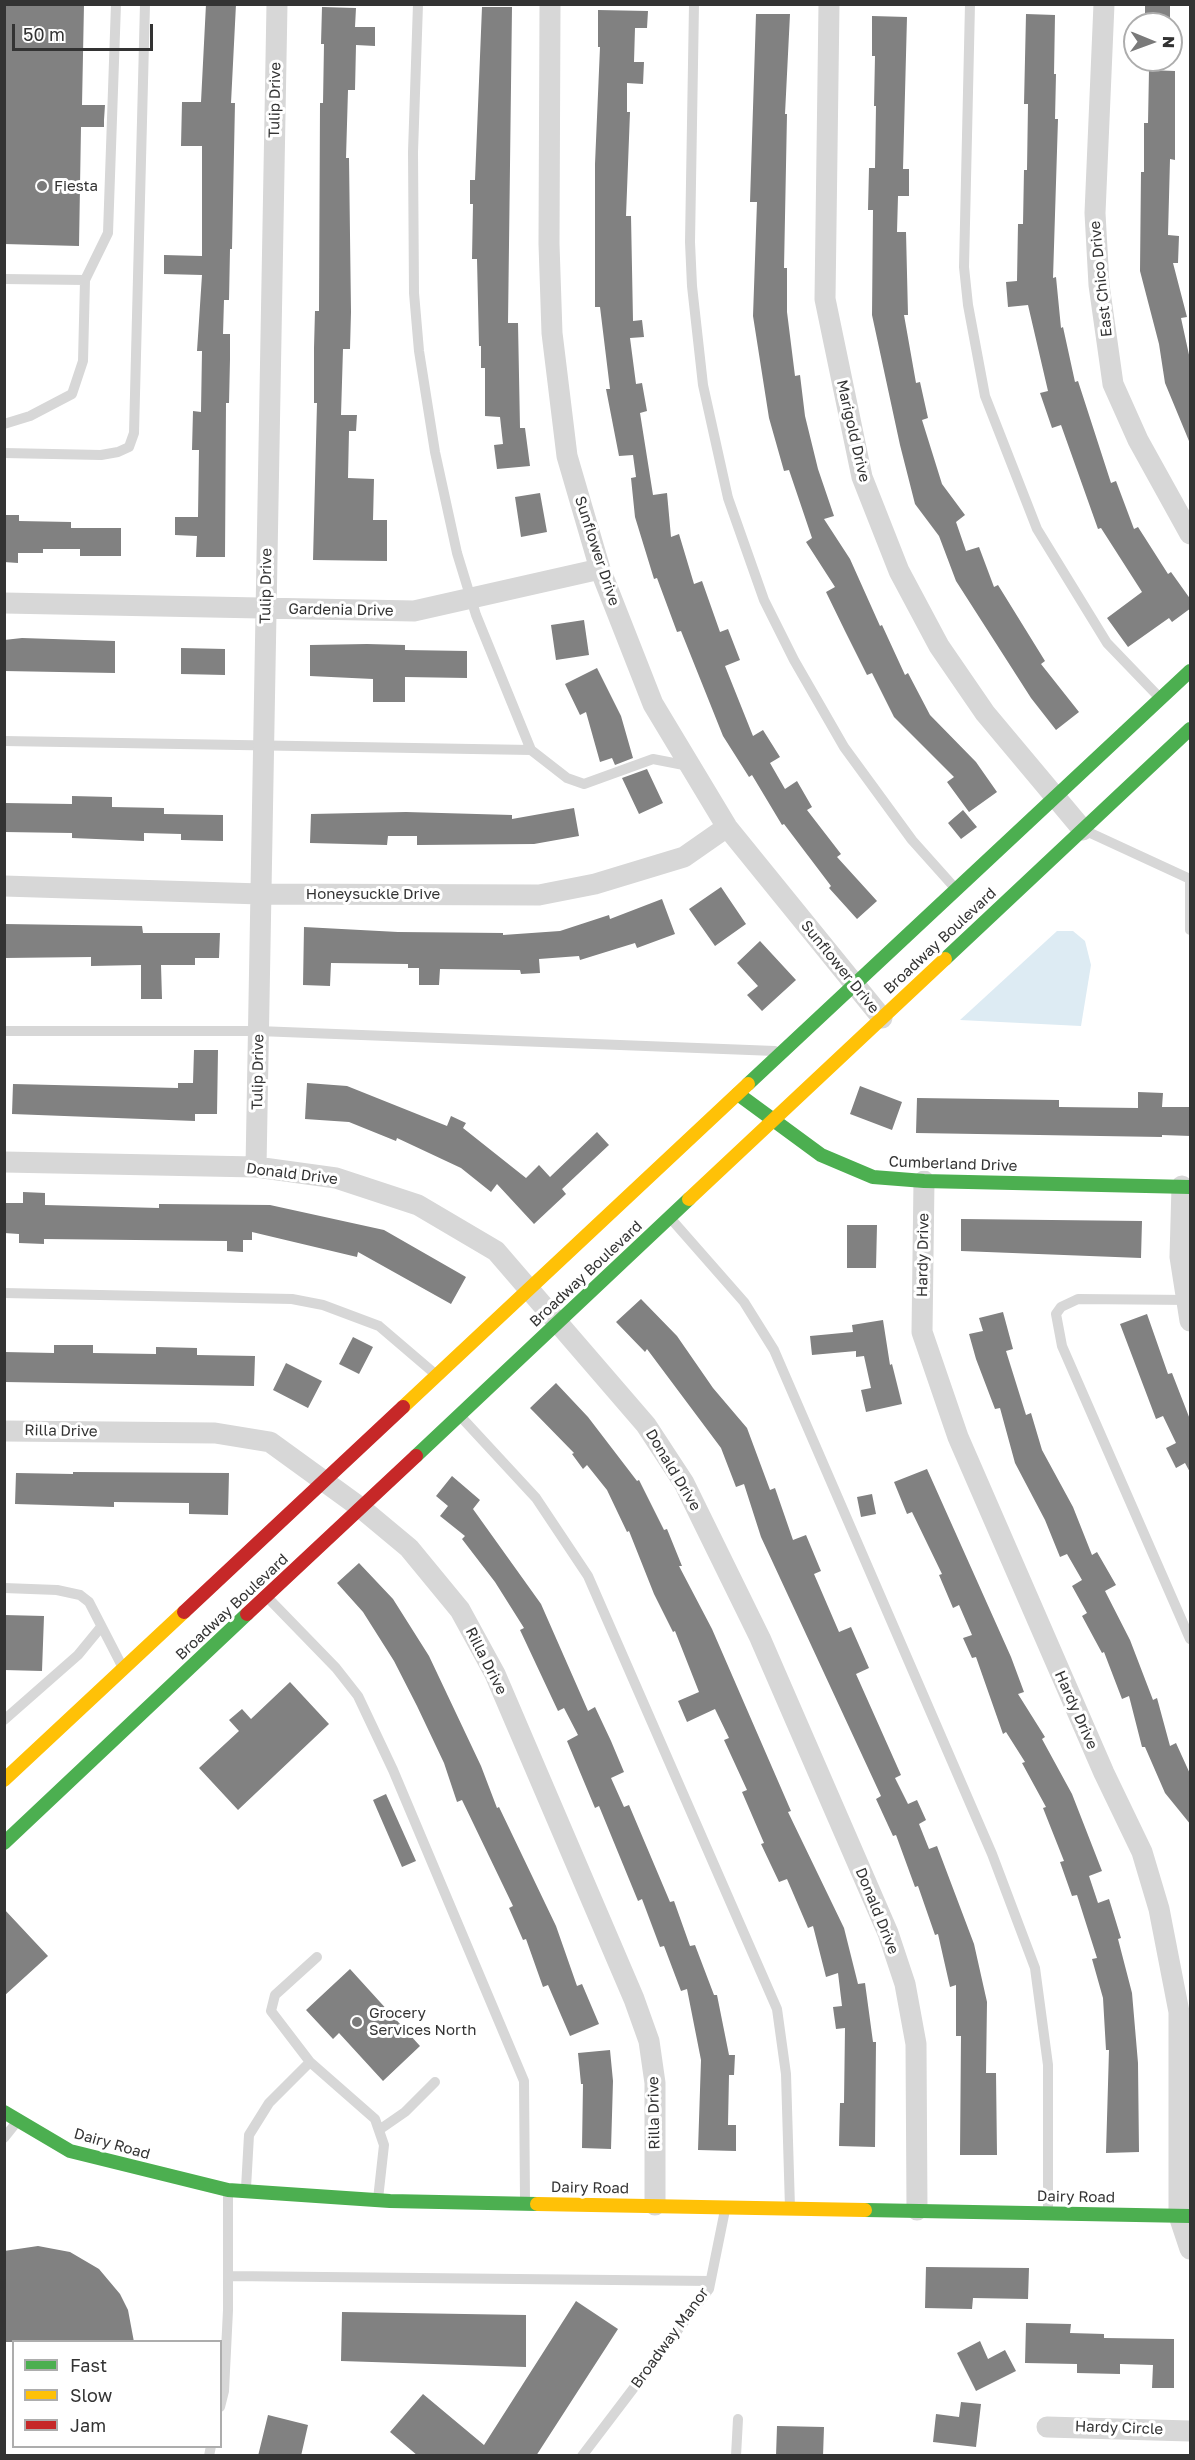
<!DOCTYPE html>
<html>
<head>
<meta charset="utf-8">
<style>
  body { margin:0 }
  #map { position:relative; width:1195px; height:2460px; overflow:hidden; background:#fff; font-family:"Golos Text",sans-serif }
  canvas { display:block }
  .frame { position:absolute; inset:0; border:6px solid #333; pointer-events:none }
  .legend { position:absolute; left:12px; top:2340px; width:210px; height:108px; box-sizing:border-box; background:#fff; border:2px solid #adadad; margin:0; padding:8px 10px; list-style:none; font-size:18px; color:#333 }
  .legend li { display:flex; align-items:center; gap:12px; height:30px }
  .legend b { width:30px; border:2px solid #adadad }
  .north { position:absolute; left:1123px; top:12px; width:60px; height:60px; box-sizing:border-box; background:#fff; border:2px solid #adadad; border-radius:50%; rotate:91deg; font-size:16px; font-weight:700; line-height:24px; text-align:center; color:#333 }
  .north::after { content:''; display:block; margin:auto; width:21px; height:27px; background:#7a7a7a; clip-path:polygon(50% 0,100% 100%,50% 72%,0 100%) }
  .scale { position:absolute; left:12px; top:24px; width:141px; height:27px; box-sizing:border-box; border:3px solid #333; border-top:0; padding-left:8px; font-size:18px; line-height:21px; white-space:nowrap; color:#333; -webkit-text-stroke:4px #fff; paint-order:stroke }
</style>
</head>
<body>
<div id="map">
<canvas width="1195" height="2460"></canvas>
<div class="frame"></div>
<ul class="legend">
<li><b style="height:8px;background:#4caf50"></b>Fast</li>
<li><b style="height:8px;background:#ffc107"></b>Slow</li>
<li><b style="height:8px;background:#c62828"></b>Jam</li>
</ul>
<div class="north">N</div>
<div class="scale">50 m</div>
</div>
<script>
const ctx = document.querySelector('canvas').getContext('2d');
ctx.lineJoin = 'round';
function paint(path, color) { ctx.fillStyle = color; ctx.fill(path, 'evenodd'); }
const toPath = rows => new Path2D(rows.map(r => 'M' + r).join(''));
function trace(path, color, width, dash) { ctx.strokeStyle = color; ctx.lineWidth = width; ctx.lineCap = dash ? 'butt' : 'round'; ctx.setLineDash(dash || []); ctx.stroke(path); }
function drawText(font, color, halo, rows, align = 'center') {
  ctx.font = font + ' "Golos Text",sans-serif'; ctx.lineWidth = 6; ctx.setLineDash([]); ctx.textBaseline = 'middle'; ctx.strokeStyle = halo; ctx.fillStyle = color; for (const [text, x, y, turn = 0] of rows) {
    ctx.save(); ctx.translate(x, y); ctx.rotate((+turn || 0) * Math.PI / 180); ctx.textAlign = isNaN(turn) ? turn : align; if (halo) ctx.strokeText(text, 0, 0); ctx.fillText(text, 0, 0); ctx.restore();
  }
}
const water = toPath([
  [1057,931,1073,931,1085,941,1091,965,1081,1026,960,1020]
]);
const building = toPath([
  [4,4,84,4,82,105,105,105,104,120,104,127,81,127,79,246,4,244],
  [206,4,236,4,231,103,235,103,232,249,230,249,229,300,224,300,223,334,230,334,230,359,229,403,226,403,225,557,196,557,197,536,175,535,175,517,198,517,199,450,192,450,193,411,201,412,202,351,197,351,202,275,164,274,164,255,202,256,202,146,181,146,182,102,201,102],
  [1145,4,1170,4,1170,24,1145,24],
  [322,7,356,8,355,27,375,27,375,46,356,45,355,90,348,90,346,158,349,158,351,312,350,349,343,349,341,415,357,415,356,431,349,431,348,478,374,479,373,520,387,520,387,561,313,560,317,403,314,403,314,348,315,311,319,311,320,103,323,103,324,44,321,44],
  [482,7,512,7,508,323,518,323,520,428,525,428,530,466,497,469,494,445,503,444,500,417,485,416,485,368,481,368,481,346,479,346,477,259,472,259,473,204,470,204,470,180,475,180],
  [598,10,648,11,647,28,635,28,634,62,644,62,643,84,627,83,627,112,630,112,626,216,631,216,633,321,642,320,644,337,630,338,636,384,642,383,647,411,640,413,653,495,667,493,671,537,679,534,694,584,702,581,720,632,728,629,740,660,725,666,753,736,763,730,780,757,770,763,785,789,797,781,812,807,807,810,841,854,837,857,877,901,857,919,829,888,831,886,784,824,782,825,752,775,749,777,723,736,681,631,677,632,657,578,654,579,635,517,631,478,636,477,633,455,619,456,606,389,610,389,600,307,595,307,595,164,600,47,598,47],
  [756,14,790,14,785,114,787,114,784,268,787,268,787,312,795,376,800,375,805,416,818,469,834,516,824,519,850,559,880,626,882,625,905,675,908,673,930,715,976,762,997,792,969,812,947,782,954,777,894,717,872,673,867,675,845,631,826,592,835,587,806,542,812,538,789,470,784,471,769,418,753,316,757,202,750,202],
  [1026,14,1055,15,1054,74,1056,74,1055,119,1058,119,1053,278,1056,277,1061,328,1063,327,1075,382,1078,381,1111,483,1116,481,1134,529,1138,527,1168,574,1171,572,1191,600,1191,608,1172,622,1169,618,1128,647,1107,618,1142,592,1101,528,1098,529,1061,425,1052,428,1040,393,1048,391,1028,305,1008,307,1006,282,1017,281,1018,224,1023,224,1024,170,1027,170,1028,104,1024,104],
  [872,16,907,17,903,169,909,169,909,196,898,196,897,232,906,232,908,315,904,315,916,383,920,382,928,418,922,420,942,484,965,515,956,522,966,551,979,547,994,587,998,585,1045,661,1041,664,1079,712,1056,730,1031,698,956,581,939,536,915,504,900,445,872,315,873,210,868,210,869,168,875,168,876,106,874,106,875,56,872,56],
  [1149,70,1175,71,1175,160,1170,159,1168,235,1179,236,1178,263,1173,263,1187,317,1181,318,1191,364,1189,441,1165,383,1159,344,1140,271,1141,172,1144,172,1144,123,1148,123],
  [540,493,547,532,521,537,515,497],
  [4,515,19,515,19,521,71,522,71,528,121,528,121,556,80,556,80,549,43,549,43,553,18,553,18,563,4,562],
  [584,620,589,655,556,660,551,625],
  [22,638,115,641,115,673,4,671,4,640],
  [367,644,405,645,405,650,467,651,467,678,405,677,405,702,373,702,373,679,310,676,310,645],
  [181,648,225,649,225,675,181,674],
  [597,668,621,716,633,758,615,765,612,758,600,762,586,712,580,715,565,684],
  [647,769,663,803,639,814,622,778],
  [72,796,112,797,112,807,164,808,164,814,223,815,223,841,181,840,181,834,144,833,144,841,72,838,72,833,4,832,4,803,72,804],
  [574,808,579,836,534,844,417,845,417,836,388,836,387,845,310,843,311,814,406,812,512,815,512,819],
  [963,810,977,827,961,839,948,823],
  [721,887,746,924,715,946,689,909],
  [662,899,675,934,637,948,635,943,580,960,579,956,539,959,540,973,521,974,520,970,440,969,439,985,419,985,419,968,408,968,408,964,331,963,330,986,303,985,304,927,398,932,503,933,503,935,560,931,609,915,610,919],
  [4,924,142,926,143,933,220,933,219,958,195,958,195,965,161,965,162,999,141,999,141,965,91,966,91,957,4,958],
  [760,941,796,980,762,1011,747,995,758,986,737,963],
  [194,1050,218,1050,217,1114,195,1114,195,1121,12,1114,13,1084,178,1088,178,1083,193,1083],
  [307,1083,347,1086,447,1126,451,1116,466,1123,463,1128,526,1178,539,1165,550,1177,597,1132,609,1145,562,1189,566,1194,534,1224,497,1184,491,1192,461,1168,397,1138,396,1141,349,1122,305,1119],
  [860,1086,902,1102,892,1130,850,1114],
  [1138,1092,1163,1093,1162,1107,1191,1107,1191,1136,1162,1135,1162,1137,916,1133,917,1098,1059,1100,1059,1107,1138,1108],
  [23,1192,45,1193,45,1205,159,1208,159,1204,270,1205,384,1230,466,1277,451,1304,358,1252,357,1257,252,1232,252,1240,243,1240,243,1252,227,1251,227,1241,44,1239,44,1244,19,1243,19,1234,4,1233,4,1203,23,1203],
  [961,1219,1142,1221,1141,1258,961,1251],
  [847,1225,877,1225,876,1268,847,1268],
  [641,1299,677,1336,713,1388,747,1428,770,1490,775,1488,793,1540,806,1535,821,1571,814,1574,839,1632,851,1627,869,1668,856,1674,901,1775,895,1778,908,1804,917,1800,926,1820,919,1824,929,1849,937,1846,974,1944,987,2002,986,2073,996,2073,997,2155,960,2155,961,2036,956,2036,956,1985,950,1987,938,1934,935,1935,918,1886,915,1887,896,1835,893,1836,876,1799,881,1796,761,1537,744,1484,736,1487,721,1448,647,1349,645,1352,616,1322],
  [1003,1312,1013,1349,1006,1351,1026,1415,1031,1413,1042,1450,1073,1507,1092,1555,1097,1552,1116,1585,1105,1591,1130,1640,1153,1700,1157,1698,1170,1746,1176,1743,1191,1776,1191,1825,1165,1793,1145,1747,1142,1747,1129,1696,1122,1699,1104,1652,1102,1653,1082,1616,1087,1613,1072,1586,1082,1580,1067,1554,1060,1557,1045,1520,1015,1463,1000,1408,995,1409,976,1359,969,1334,983,1331,979,1318],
  [1147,1314,1168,1374,1172,1373,1191,1422,1191,1474,1185,1463,1176,1468,1166,1448,1176,1443,1163,1416,1156,1419,1120,1324],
  [883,1320,890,1365,892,1364,902,1404,866,1412,861,1390,871,1388,864,1356,856,1357,856,1351,812,1355,810,1336,853,1332,852,1325],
  [353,1337,373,1347,359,1374,339,1364],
  [54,1345,93,1345,93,1353,156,1354,156,1347,197,1348,197,1355,255,1356,254,1386,4,1382,4,1352,54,1353],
  [286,1363,322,1381,308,1408,273,1390],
  [556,1383,588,1417,637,1481,639,1480,664,1530,667,1529,682,1566,679,1566,712,1629,791,1811,788,1812,844,1928,858,1984,865,1983,873,2042,876,2042,875,2147,839,2146,840,2103,844,2103,845,2028,836,2029,833,2007,842,2006,838,1973,826,1977,813,1926,808,1928,787,1879,779,1882,761,1844,764,1843,742,1792,747,1790,724,1740,729,1738,715,1709,687,1722,678,1701,699,1692,675,1631,673,1632,654,1594,629,1531,627,1532,607,1490,587,1465,583,1469,572,1454,574,1453,530,1408],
  [927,1469,1011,1657,1024,1692,1018,1694,1045,1737,1042,1739,1072,1794,1102,1871,1089,1876,1098,1903,1109,1899,1121,1938,1118,1939,1132,1993,1138,2063,1139,2152,1106,2153,1109,2050,1106,2050,1103,1998,1092,1959,1097,1958,1077,1895,1072,1896,1060,1862,1064,1861,1043,1808,1046,1807,1022,1763,1025,1762,1006,1732,1003,1734,976,1657,972,1658,963,1638,972,1635,959,1605,953,1608,939,1575,942,1574,912,1512,907,1514,894,1482],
  [73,1472,229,1473,228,1515,189,1514,189,1503,114,1502,114,1507,15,1504,16,1473,73,1474],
  [452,1476,480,1500,473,1509,541,1604,588,1711,595,1707,611,1741,624,1772,611,1778,624,1807,629,1805,670,1902,674,1901,690,1946,695,1945,714,1995,717,1995,729,2055,735,2055,734,2075,729,2075,728,2125,736,2125,736,2151,698,2150,701,2060,687,1989,681,1991,664,1946,660,1947,642,1899,638,1901,599,1806,595,1808,567,1741,578,1735,564,1708,558,1711,520,1630,524,1628,495,1582,462,1539,465,1536,440,1516,448,1506,436,1496],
  [872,1494,876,1514,861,1517,857,1497],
  [359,1563,393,1599,429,1656,481,1766,497,1808,499,1807,556,1926,577,1986,582,1984,599,2024,570,2036,548,1985,543,1987,526,1939,523,1940,509,1908,513,1906,462,1800,457,1802,444,1763,417,1706,394,1661,363,1612,337,1583],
  [4,1615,44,1616,42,1671,4,1670],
  [290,1682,329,1724,238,1810,199,1768,239,1731,229,1720,242,1709,251,1719],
  [386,1794,416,1861,402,1867,373,1800],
  [4,1909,48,1956,4,1996],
  [350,1969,420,2046,383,2081,339,2033,333,2039,306,2010],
  [610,2050,613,2081,611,2149,582,2148,583,2084,581,2084,578,2053],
  [38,2246,70,2252,99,2269,120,2294,128,2310,134,2342,4,2342,4,2251],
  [926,2267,1029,2268,1028,2299,973,2298,972,2309,925,2308],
  [576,2301,618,2329,536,2456,418,2456,390,2432,423,2394,484,2445],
  [342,2312,526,2315,526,2367,341,2361],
  [1026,2323,1071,2324,1070,2333,1104,2334,1104,2338,1174,2339,1174,2388,1152,2388,1153,2365,1120,2364,1120,2374,1077,2373,1077,2364,1025,2363],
  [980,2341,988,2359,1005,2350,1016,2371,976,2391,957,2353],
  [961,2402,981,2404,976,2447,933,2442,936,2414,959,2417],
  [268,2415,308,2425,301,2456,258,2456],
  [777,2426,824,2427,823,2456,776,2456]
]);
const lane = toPath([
  [694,4,690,242,692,286,703,385,728,498,764,600,794,660,844,747,912,840,954,887],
  [970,4,964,267,968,305,985,396,1037,529,1107,643,1158,696],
  [4,279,85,280,108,233,116,4],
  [4,424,30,416,72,394,83,361,85,280],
  [4,453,101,455,118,452,129,447,134,433,145,4],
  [4,741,531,750,476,615,457,553,435,452,419,351,414,293,413,152,418,4],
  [531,750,567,778,584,784,653,759,689,766],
  [1086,831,1190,879,1190,930],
  [4,1031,258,1031,775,1051],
  [672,1220,744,1302,774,1350,992,1854,1035,1968,1048,2065,1048,2210],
  [4,1293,292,1299,323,1305,379,1326,434,1373],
  [1190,1300,1078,1299,1061,1307,1056,1314,1062,1346,1190,1639],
  [462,1418,536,1498,588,1576,777,2009,786,2074,790,2208],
  [4,1588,57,1590,80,1595,89,1602,122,1666],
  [269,1599,336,1668,358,1696,393,1770,524,2081,525,2201],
  [4,1720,78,1655,101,1627],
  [310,2062,271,2011,275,1995,317,1957],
  [379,2130,405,2112,435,2082],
  [4,2138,16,2123],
  [246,2188,249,2135,269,2103,310,2062,375,2119,384,2145,378,2199],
  [228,2276,710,2281],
  [220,2407,224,2391,228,2310,228,2192],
  [209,2456,211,2446],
  [582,2456,709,2289,725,2210],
  [736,2456,738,2419]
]);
const street = toPath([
  [550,4,549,244,552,333,567,456,600,569,653,704,727,827,882,1018],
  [829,4,825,299,862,477,899,571,939,646,985,713,1083,830],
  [1104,4,1095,213,1099,285,1113,384,1138,440,1190,534],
  [4,603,414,611,600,569],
  [4,886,261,894,539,895,595,884,684,857,727,827],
  [4,1162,256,1167,336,1178,418,1205,496,1251,646,1425,684,1483,760,1638,888,1933,905,1984,916,2044,917,2210],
  [256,1167,277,4],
  [924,1181,922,1332,958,1437,1104,1773,1142,1852,1159,1909,1179,2012,1179,2216,1190,2249],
  [1182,1186,1180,1257,1190,1321],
  [4,1431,215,1433,270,1442,361,1508,409,1548,460,1610,495,1674,634,1999,649,2041,655,2083,655,2205],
  [1047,2427,1190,2431]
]);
const fast = toPath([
  [945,959,1190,729],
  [748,1084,1190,671],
  [738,1094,821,1155,873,1177,924,1181,1190,1187],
  [416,1456,689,1199],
  [4,1843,247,1614],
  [4,2112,70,2151,228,2190,390,2201,537,2204],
  [865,2210,1190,2216]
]);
const slow = toPath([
  [689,1199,945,959],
  [403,1407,748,1084],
  [4,1780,184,1612],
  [537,2204,865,2210]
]);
const jam = toPath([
  [184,1612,403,1407],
  [247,1614,416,1456]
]);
const markers = [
  [42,186,6,"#7a7a7a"],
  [357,2022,6,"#7a7a7a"]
];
const streetNames = [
  ["Tulip Drive",275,100,-89],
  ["East Chico Drive",1101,279,-96],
  ["Marigold Drive",853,431,77],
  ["Sunflower Drive",597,551,72],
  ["Tulip Drive",266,586,-89],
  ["Gardenia Drive",341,610,1],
  ["Honeysuckle Drive",373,894],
  ["Broadway Boulevard",940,941,-43],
  ["Sunflower Drive",840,967,51],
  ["Tulip Drive",258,1072,-89],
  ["Cumberland Drive",953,1164,2],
  ["Donald Drive",292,1174,7],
  ["Hardy Drive",923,1255,-89],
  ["Broadway Boulevard",586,1274,-43],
  ["Rilla Drive",61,1431,1],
  ["Donald Drive",673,1470,59],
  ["Broadway Boulevard",232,1607,-43],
  ["Rilla Drive",486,1661,63],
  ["Hardy Drive",1076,1710,66],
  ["Donald Drive",877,1911,68],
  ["Rilla Drive",654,2113,-91],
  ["Dairy Road",112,2144,16],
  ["Dairy Road",590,2188,1],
  ["Dairy Road",1076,2197,1],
  ["Broadway Manor",670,2338,-54],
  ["Hardy Circle",1119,2428,2]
];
const poiNames = [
  ["Fiesta",54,186],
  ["Grocery",369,2013],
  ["Services North",369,2030]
];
paint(water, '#ddebf3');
paint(building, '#818181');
trace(lane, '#d7d7d7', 10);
trace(street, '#d7d7d7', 21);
trace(fast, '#4caf50', 14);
trace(slow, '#ffc107', 14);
trace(jam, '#c62828', 14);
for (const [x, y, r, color] of markers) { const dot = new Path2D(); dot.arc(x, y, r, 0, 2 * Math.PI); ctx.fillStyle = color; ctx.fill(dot); trace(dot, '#fff', 2); }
drawText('15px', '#333', '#fff', streetNames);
drawText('15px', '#333', '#fff', poiNames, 'left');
</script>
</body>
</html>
